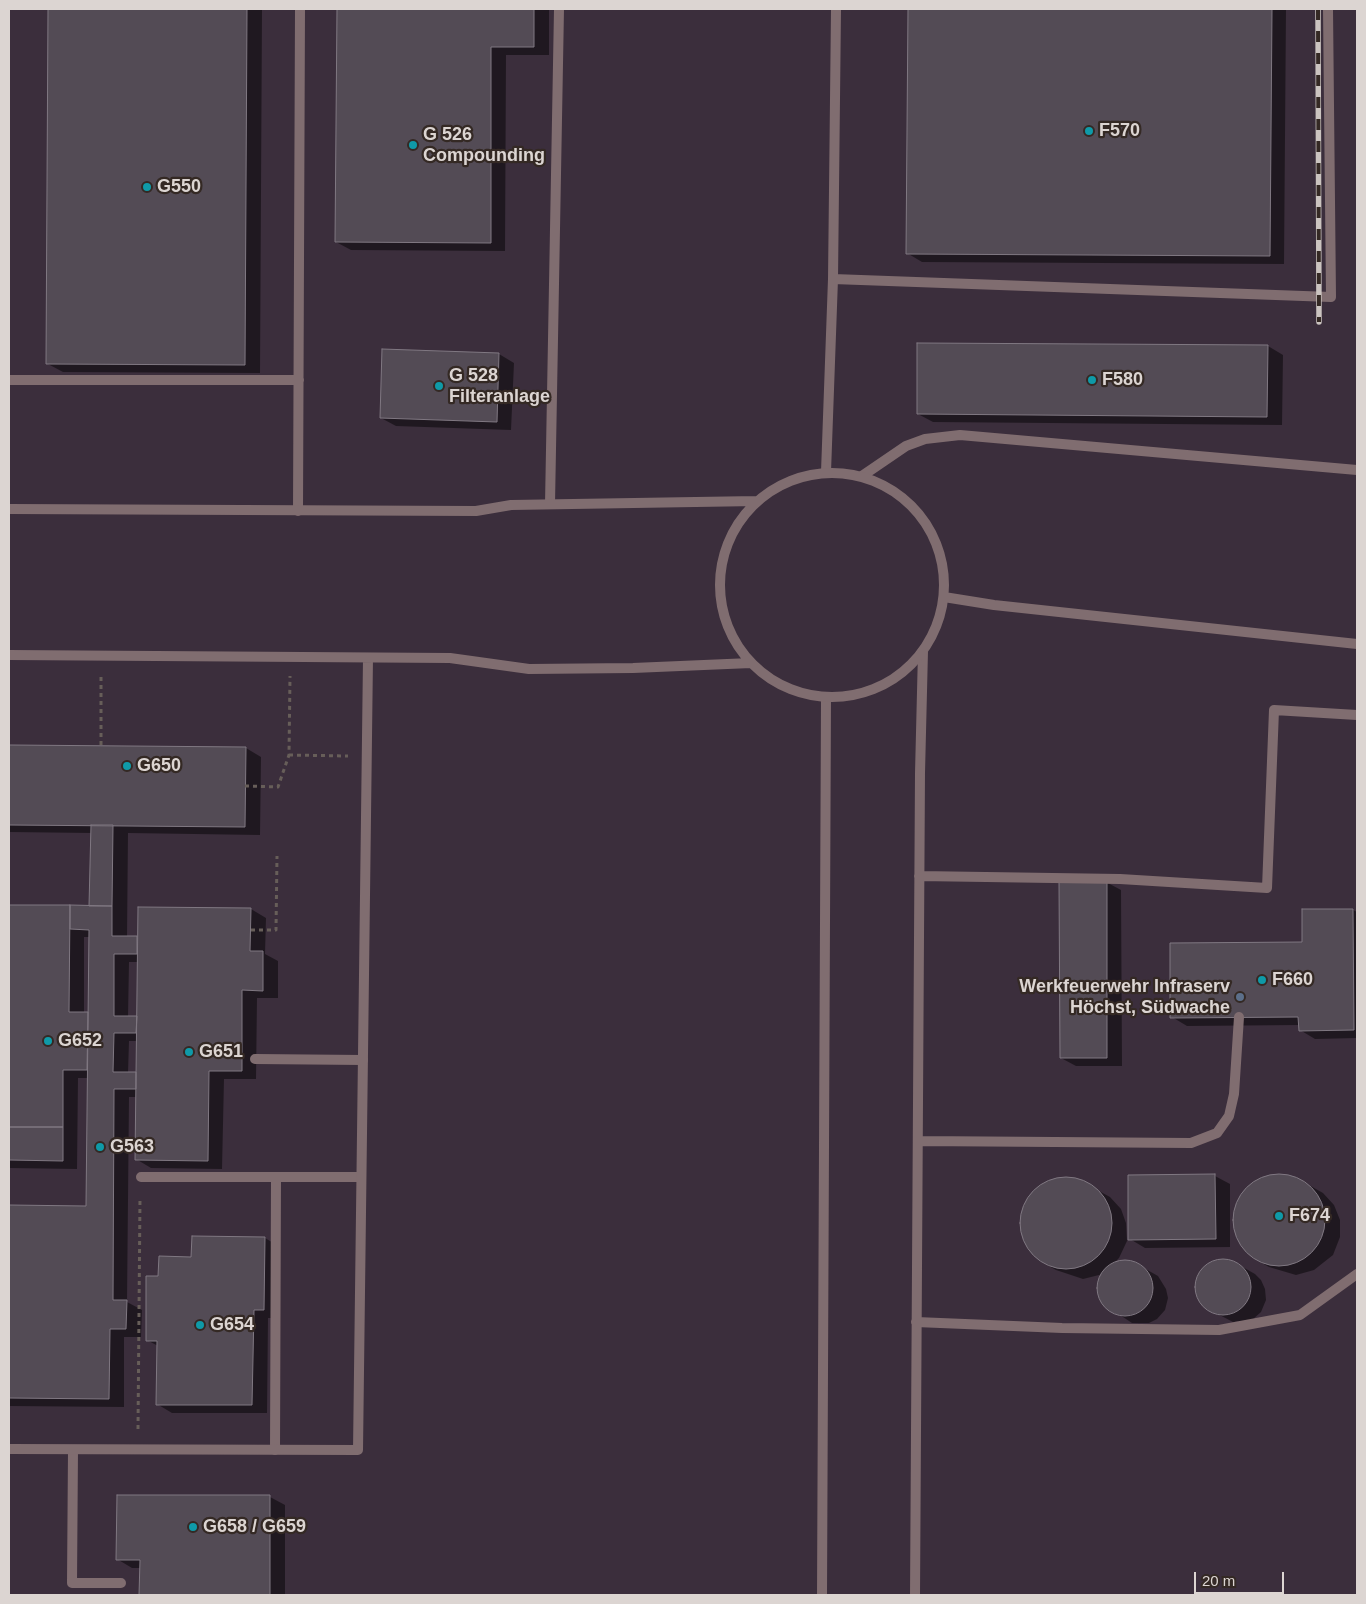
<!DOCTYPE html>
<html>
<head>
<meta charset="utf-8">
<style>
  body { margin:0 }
  #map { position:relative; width:1366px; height:1604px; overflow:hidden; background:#342924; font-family:Helvetica,sans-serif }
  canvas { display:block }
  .frame { position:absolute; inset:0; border:10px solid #dcd5d2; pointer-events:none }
  .scale { position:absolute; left:1194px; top:1572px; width:90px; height:22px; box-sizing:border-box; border:2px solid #dcd5d2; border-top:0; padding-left:6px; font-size:15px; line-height:18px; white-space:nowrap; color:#dcd5d2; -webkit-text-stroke:4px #342924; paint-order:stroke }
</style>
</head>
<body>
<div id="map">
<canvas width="1366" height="1604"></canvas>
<div class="frame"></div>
<div class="scale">20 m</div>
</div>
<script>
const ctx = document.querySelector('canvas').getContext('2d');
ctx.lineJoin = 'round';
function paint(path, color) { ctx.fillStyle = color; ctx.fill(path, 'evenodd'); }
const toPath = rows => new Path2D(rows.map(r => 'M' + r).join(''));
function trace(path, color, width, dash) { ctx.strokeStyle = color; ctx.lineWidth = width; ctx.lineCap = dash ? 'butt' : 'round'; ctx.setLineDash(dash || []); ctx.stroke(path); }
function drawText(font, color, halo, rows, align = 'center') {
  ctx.font = font + ' Helvetica,sans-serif'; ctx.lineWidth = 4.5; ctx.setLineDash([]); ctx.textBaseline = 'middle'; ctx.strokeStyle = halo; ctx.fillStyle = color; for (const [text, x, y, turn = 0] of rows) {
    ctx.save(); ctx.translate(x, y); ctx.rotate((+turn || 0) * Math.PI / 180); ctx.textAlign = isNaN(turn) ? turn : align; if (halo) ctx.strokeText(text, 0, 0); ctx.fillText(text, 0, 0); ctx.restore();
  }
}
const industrial = toPath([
  [9,9,1357,9,1357,1595,9,1595]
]);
const shadow = toPath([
  [50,9,262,9,260,373,63,372,48,364],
  [338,9,549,9,549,55,506,55,505,251,351,250,336,242],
  [909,9,1286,9,1284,264,922,262,907,253],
  [1268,346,1283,355,1282,425,933,422,918,414],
  [499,354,514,363,511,430,396,426,381,418],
  [9,746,246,748,261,757,260,835,128,833,127,937,139,937,251,909,266,918,265,954,278,961,278,998,257,998,256,1079,224,1079,222,1169,151,1168,136,1159,137,1097,129,1097,127,1302,142,1310,141,1337,124,1337,124,1407,9,1406,9,1206,87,1207,88,1078,78,1078,77,1169,9,1168,9,906,91,907,92,833,9,832],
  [84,937,90,937,89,1013,84,1013],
  [129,962,139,962,138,1018,128,1017],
  [129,1041,137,1041,137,1073,128,1073],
  [1106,882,1121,890,1122,1066,1076,1066,1061,1058],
  [1353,910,1357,912,1357,1038,1315,1039,1300,1030,1300,1025,1187,1026,1172,1017,1303,943],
  [1271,1175,1290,1176,1307,1184,1323,1193,1334,1205,1340,1220,1340,1237,1333,1255,1314,1270,1296,1275,1269,1267,1253,1258,1239,1241,1234,1222,1237,1201,1253,1183],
  [1215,1176,1230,1184,1230,1247,1145,1248,1130,1239],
  [1058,1179,1077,1179,1110,1197,1121,1209,1126,1223,1127,1241,1119,1258,1112,1265,1123,1261,1142,1267,1158,1276,1166,1289,1168,1298,1165,1310,1157,1319,1149,1323,1132,1323,1102,1303,1098,1291,1100,1277,1103,1274,1083,1279,1056,1270,1040,1261,1026,1245,1021,1226,1025,1205,1040,1186],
  [265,1238,280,1247,279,1318,268,1318,267,1413,172,1413,157,1404,158,1346,147,1340,159,1277],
  [1217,1260,1229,1260,1239,1265,1255,1274,1261,1280,1265,1289,1266,1300,1261,1312,1252,1320,1233,1322,1210,1310,1200,1301,1196,1291,1199,1274,1209,1264],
  [118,1496,270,1497,285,1505,285,1595,141,1595,141,1568,132,1568,117,1559]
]);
const building = toPath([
  [48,9,247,9,245,365,46,364,48,9],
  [337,9,534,9,534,47,491,47,491,243,335,242,337,9],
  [908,9,1272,9,1270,256,906,254,908,9],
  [917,343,1268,345,1267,417,917,414,917,343],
  [382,349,499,353,497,422,380,418,382,349],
  [9,745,246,747,245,827,9,825,9,745],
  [91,825,113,825,112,906,89,906,91,825],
  [1107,880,1107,1058,1060,1058,1059,881,1107,880],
  [9,905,70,905,69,1012,88,1012,87,1070,63,1070,63,1127,9,1127,9,905],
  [70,905,112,906,112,936,137,936,137,954,114,954,114,1016,137,1016,136,1033,114,1033,113,1072,136,1072,136,1089,114,1089,113,1300,127,1300,126,1329,110,1329,109,1399,9,1398,9,1205,86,1206,89,930,70,929,70,905],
  [138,907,251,908,250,951,263,951,263,991,242,990,242,1071,209,1071,208,1161,135,1160,138,907],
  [1302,909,1353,909,1354,1030,1299,1031,1298,1017,1170,1018,1170,943,1302,942,1302,909],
  [9,1127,63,1127,63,1161,9,1160,9,1127],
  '1233 1220a46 46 0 1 1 92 0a46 46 0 1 1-92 0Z',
  [1215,1174,1216,1239,1128,1240,1128,1175,1215,1174],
  '1020 1223a46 46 0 1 1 92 0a46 46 0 1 1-92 0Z',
  [192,1236,265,1237,264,1310,254,1310,252,1405,156,1405,157,1341,146,1341,146,1276,158,1276,159,1256,191,1257,192,1236],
  '1195 1287a28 28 0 1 1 56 0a28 28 0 1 1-56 0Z',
  '1097 1288a28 28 0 1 1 56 0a28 28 0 1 1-56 0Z',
  [117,1495,270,1495,270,1595,139,1595,140,1560,116,1560,117,1495]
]);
const path = toPath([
  [101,745,101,677],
  [289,755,348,756],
  [245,786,278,787,289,755,290,676],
  [251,930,276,930,277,856],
  [138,1429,140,1198]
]);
const lane = toPath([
  [833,279,1331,297,1328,9],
  [9,380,299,380],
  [826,472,833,279,836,9],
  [862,476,906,446,925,439,960,435,1357,470],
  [550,504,559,9],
  [298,511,300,9],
  [919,876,1120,879,1267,888,1274,710,1357,715],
  [255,1059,363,1060],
  [918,1141,1191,1143,1217,1133,1229,1116,1234,1094,1239,1017],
  [141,1177,361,1177],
  [916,1322,1062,1328,1219,1330,1300,1315,1357,1274],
  [73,1450,72,1583,121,1583],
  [275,1450,276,1177],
  [822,1595,826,698],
  [915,1595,920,773,923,651]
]);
const street = toPath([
  '720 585a112 112 0 1 1 224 0a112 112 0 1 1-224 0Z',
  [9,509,476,511,511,505,757,501],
  [944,597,994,605,1357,644],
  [9,655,450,658,529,669,633,668,751,663],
  [9,1449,358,1450,368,658]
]);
const rail = toPath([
  [1318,9,1319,322]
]);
const markers = [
  [1089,131,5,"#0f9aa8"],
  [413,145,5,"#0f9aa8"],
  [147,187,5,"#0f9aa8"],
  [1092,380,5,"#0f9aa8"],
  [439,386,5,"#0f9aa8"],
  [127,766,5,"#0f9aa8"],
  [1262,980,5,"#0f9aa8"],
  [1240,997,5,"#5c6f8a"],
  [48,1041,5,"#0f9aa8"],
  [189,1052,5,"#0f9aa8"],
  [100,1147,5,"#0f9aa8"],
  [1279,1216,5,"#0f9aa8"],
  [200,1325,5,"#0f9aa8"],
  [193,1527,5,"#0f9aa8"]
];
const poiNames = [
  ["F570",1099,131],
  ["G 526",423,135],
  ["Compounding",423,156],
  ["G550",157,187],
  ["G 528",449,376],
  ["Filteranlage",449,397],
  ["F580",1102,380],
  ["G650",137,766],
  ["F660",1272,980],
  ["Werkfeuerwehr Infraserv",1230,987,"right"],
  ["Höchst, Südwache",1230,1008,"right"],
  ["G652",58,1041],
  ["G651",199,1052],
  ["G563",110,1147],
  ["F674",1289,1216],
  ["G654",210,1325],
  ["G658 / G659",203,1527]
];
paint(industrial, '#3b2e3c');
paint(shadow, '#0007');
paint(building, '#534b55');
trace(building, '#807882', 1);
trace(path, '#675e59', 3, [4, 4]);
trace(lane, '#806d70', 10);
trace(street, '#806d70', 10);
trace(rail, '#cbc4c0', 5.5);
trace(rail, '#342924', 4, [11]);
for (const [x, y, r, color] of markers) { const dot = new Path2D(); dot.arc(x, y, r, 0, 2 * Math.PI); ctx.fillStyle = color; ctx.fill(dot); trace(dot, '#342924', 2); }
drawText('bold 18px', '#dcd5d2', '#342924', poiNames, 'left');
</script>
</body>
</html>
